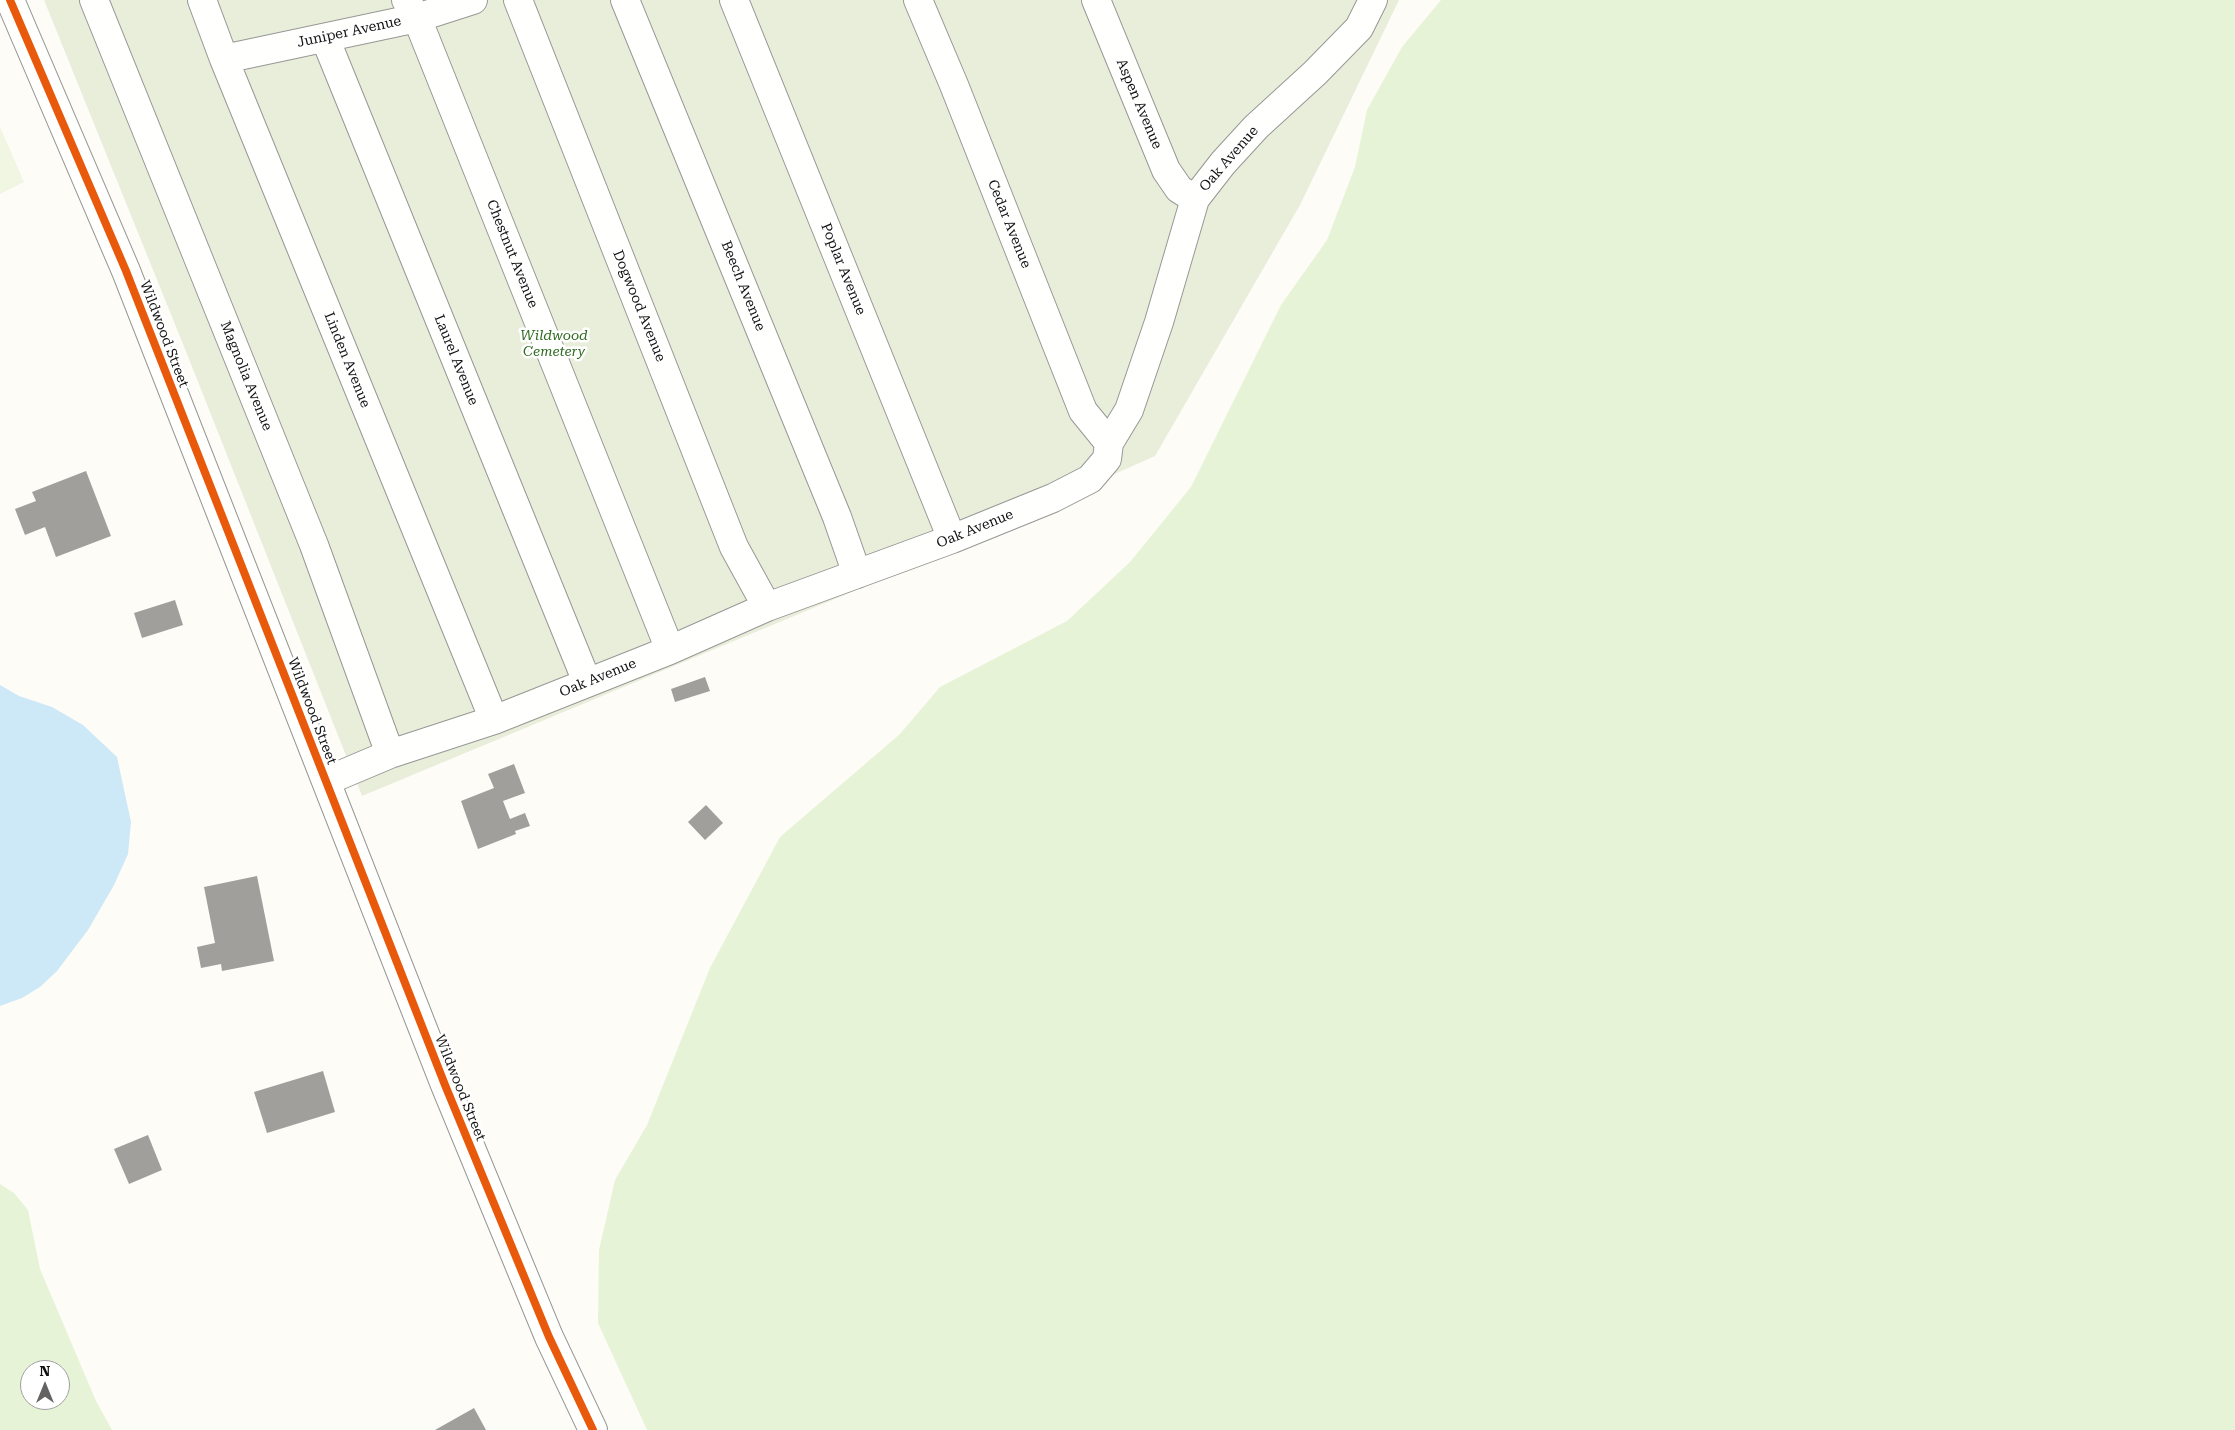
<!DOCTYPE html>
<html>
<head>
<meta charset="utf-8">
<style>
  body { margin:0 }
  #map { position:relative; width:2235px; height:1430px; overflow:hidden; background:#fdfcf7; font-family:"Roboto Serif",serif }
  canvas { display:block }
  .north { position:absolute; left:20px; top:1360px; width:50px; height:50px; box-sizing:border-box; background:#fff; border:1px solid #a0a0a0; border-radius:50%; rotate:0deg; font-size:14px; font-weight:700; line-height:20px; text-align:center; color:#111 }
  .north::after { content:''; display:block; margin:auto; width:18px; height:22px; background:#646362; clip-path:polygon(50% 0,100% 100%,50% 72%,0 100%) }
</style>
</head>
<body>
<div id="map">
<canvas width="2235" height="1430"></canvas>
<div class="north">N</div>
</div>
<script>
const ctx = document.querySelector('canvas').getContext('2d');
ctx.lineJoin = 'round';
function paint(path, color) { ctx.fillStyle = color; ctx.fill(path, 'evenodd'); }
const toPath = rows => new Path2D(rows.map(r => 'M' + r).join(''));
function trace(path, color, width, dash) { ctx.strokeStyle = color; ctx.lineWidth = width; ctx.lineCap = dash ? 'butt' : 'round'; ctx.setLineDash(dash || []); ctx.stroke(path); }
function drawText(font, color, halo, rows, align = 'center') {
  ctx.font = font + ' "Roboto Serif",serif'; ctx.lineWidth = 5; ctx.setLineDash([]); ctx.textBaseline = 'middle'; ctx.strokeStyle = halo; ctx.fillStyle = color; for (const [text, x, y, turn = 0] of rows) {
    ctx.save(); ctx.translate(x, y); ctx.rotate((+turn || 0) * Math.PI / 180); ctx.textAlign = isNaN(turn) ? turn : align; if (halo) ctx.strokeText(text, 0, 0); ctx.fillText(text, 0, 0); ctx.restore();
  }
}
const green = toPath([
  [1441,0,2235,0,2235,1430,647,1430,598,1323,599,1250,615,1180,647,1125,710,968,780,837,900,734,940,687,1067,621,1130,562,1191,487,1281,305,1327,240,1355,167,1367,110,1402,47],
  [0,1184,14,1193,28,1210,40,1269,96,1401,112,1430,0,1430],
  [30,1370,60,1370,60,1400,30,1400]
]);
const cemetery = toPath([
  [44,0,1399,0,1300,205,1155,456,842,596,362,796,187,354]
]);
const pitch = toPath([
  [0,127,24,182,0,194]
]);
const water = toPath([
  [0,685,19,696,52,707,83,725,117,757,131,822,128,854,114,885,88,930,57,971,40,987,22,998,0,1006]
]);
const building = toPath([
  [86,471,111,536,56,557,45,527,25,535,15,509,36,501,32,492],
  [175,600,183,625,142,638,134,613],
  [705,677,710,691,675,702,671,689],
  [514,764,525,793,503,801,510,819,525,813,530,826,515,831,516,834,478,849,461,801,494,788,488,774],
  [706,805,723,823,705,840,688,822],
  [257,876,274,961,222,971,221,964,201,968,197,947,215,943,204,887],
  [323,1071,335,1112,267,1133,254,1092],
  [148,1135,162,1170,129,1184,114,1149],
  [474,1408,486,1430,435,1430]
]);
const minor = toPath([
  [10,0,126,271,445,1085,549,1337,593,1430],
  [94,0,314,545,390,754],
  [202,0,224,59,494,720],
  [406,0,417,18,670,650],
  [518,0,734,547,767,607],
  [625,0,837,517,857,574],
  [734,0,952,539],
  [918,0,954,85,1083,411,1109,443],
  [1096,0,1166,170,1179,189,1195,199],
  [325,38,587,682],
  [224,59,417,18,473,0],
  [326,781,390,754,494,720,670,650,767,607,952,539,1053,498,1090,479,1107,459,1109,443,1129,410,1159,322,1195,199,1223,163,1256,127,1315,73,1359,28,1373,0]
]);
const cycleway = toPath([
  [10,0,126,271,445,1085,549,1337,593,1430]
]);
const streetNames = [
  ["Juniper Avenue",349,32,-12],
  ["Aspen Avenue",1139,104,67],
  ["Oak Avenue",1229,159,-49],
  ["Cedar Avenue",1009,224,68],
  ["Chestnut Avenue",512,254,68],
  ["Poplar Avenue",843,269,68],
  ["Beech Avenue",743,286,68],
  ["Dogwood Avenue",639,306,68],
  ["Wildwood Street",164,334,69],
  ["Linden Avenue",347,360,68],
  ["Laurel Avenue",456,360,68],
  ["Magnolia Avenue",246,376,68],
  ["Oak Avenue",975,529,-22],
  ["Oak Avenue",598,678,-22],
  ["Wildwood Street",312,711,69],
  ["Wildwood Street",460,1088,68]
];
const parkNames = [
  ["Wildwood",554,336],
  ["Cemetery",554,352]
];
paint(green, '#e7f3d7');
paint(cemetery, '#e9eedb');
paint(pitch, '#f0f6e1');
paint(water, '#cde8f7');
paint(building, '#a19f9c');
trace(minor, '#979795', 30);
trace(minor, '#fffffe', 28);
trace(cycleway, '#e8590c', 8);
drawText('14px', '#111', '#fff', streetNames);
drawText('italic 14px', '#2f6b1f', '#fff', parkNames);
</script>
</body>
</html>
